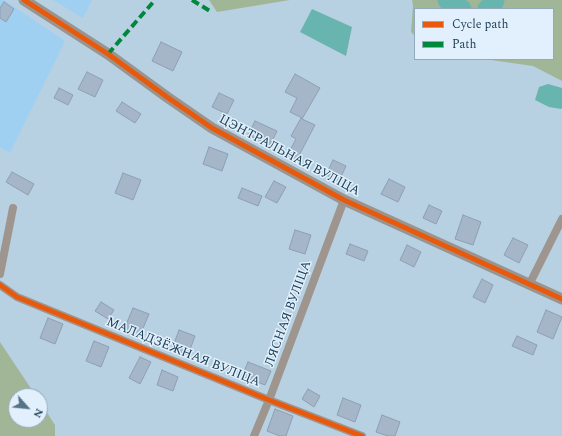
<!DOCTYPE html>
<html>
<head>
<meta charset="utf-8">
<style>
  body { margin:0 }
  #map { position:relative; width:562px; height:436px; overflow:hidden; background:#b8d1e2; font-family:Spectral,serif }
  canvas { display:block }
  .legend { position:absolute; left:414px; top:8px; width:140px; height:52px; box-sizing:border-box; background:#e1f0fc; border:1px solid #93aaba; margin:0; padding:5px 7px; list-style:none; font-size:12px; color:#1e4056 }
  .legend li { display:flex; align-items:center; gap:8px; height:20px }
  .legend b { width:20px; border:1px solid #93aaba }
  .north { position:absolute; left:8px; top:388px; width:40px; height:40px; box-sizing:border-box; background:#e1f0fc; border:1px solid #93aaba; border-radius:50%; rotate:117deg; font-size:11px; font-weight:700; line-height:16px; text-align:center; color:#1e4056 }
  .north::after { content:''; display:block; margin:auto; width:14px; height:18px; background:#547387; clip-path:polygon(50% 0,100% 100%,50% 72%,0 100%) }
</style>
</head>
<body>
<div id="map">
<canvas width="562" height="436"></canvas>
<ul class="legend">
<li><b style="height:5px;background:#e8590c"></b>Cycle path</li>
<li><b style="height:5px;background:#00873e"></b>Path</li>
</ul>
<div class="north">N</div>
</div>
<script>
const ctx = document.querySelector('canvas').getContext('2d');
ctx.lineJoin = 'round';
function paint(path, color) { ctx.fillStyle = color; ctx.fill(path, 'evenodd'); }
const toPath = rows => new Path2D(rows.map(r => 'M' + r).join(''));
function trace(path, color, width, dash) { ctx.strokeStyle = color; ctx.lineWidth = width; ctx.lineCap = dash ? 'butt' : 'round'; ctx.setLineDash(dash || []); ctx.stroke(path); }
function drawText(font, color, halo, rows, align = 'center') {
  ctx.font = font + ' Spectral,serif'; ctx.lineWidth = 3; ctx.setLineDash([]); ctx.textBaseline = 'middle'; ctx.strokeStyle = halo; ctx.fillStyle = color; for (const [text, x, y, turn = 0] of rows) {
    ctx.save(); ctx.translate(x, y); ctx.rotate((+turn || 0) * Math.PI / 180); ctx.textAlign = isNaN(turn) ? turn : align; if (halo) ctx.strokeText(text, 0, 0); ctx.fillText(text, 0, 0); ctx.restore();
  }
}
const built = toPath([
  [0,0,4,0,65,41,10,153,0,147],
  [53,0,92,0,83,18]
]);
const forest = toPath([
  [209,0,290,0,217,12],
  [412,0,562,0,562,81,533,66,484,59,553,59,553,9,415,9,415,36,411,32,413,6],
  [0,342,36,396,16,396,16,420,40,420,40,402,55,425,55,436,0,436]
]);
const water = toPath([
  [312,9,352,27,346,56,300,32],
  [548,84,562,88,562,108,561,109,549,107,535,100,539,87]
]);
const river = toPath([
  [447,0,462,9],
  [487,9,494,3,495,0]
]);
const building = toPath([
  [4,2,14,9,6,22,0,18,0,8,4,2],
  [161,42,182,52,173,71,152,61,161,42],
  [87,72,103,80,95,97,78,89,87,72],
  [295,74,320,88,302,119,315,125,295,163,286,158,296,139,291,136,301,118,302,118,290,112,297,98,285,92,295,74],
  [59,88,73,95,68,105,54,98,59,88],
  [219,93,234,100,227,114,212,107,219,93],
  [122,102,141,114,135,123,116,111,122,102],
  [255,121,277,131,270,145,248,135,255,121],
  [209,147,228,154,222,171,203,164,209,147],
  [333,160,346,166,339,181,326,175,333,160],
  [12,172,34,184,28,195,6,182,12,172],
  [123,173,141,180,133,200,115,193,123,173],
  [389,179,405,187,398,202,381,194,389,179],
  [274,181,286,187,277,203,265,197,274,181],
  [242,188,262,196,258,206,238,198,242,188],
  [429,205,442,211,436,224,423,218,429,205],
  [463,215,481,222,473,245,455,239,463,215],
  [295,230,311,235,305,254,289,249,295,230],
  [513,238,528,245,519,263,504,255,513,238],
  [350,244,368,251,364,261,346,254,350,244],
  [407,245,421,252,414,267,400,260,407,245],
  [482,279,493,285,485,303,473,297,482,279],
  [101,302,114,310,108,319,95,311,101,302],
  [133,308,149,314,139,338,123,332,133,308],
  [546,310,562,317,553,339,537,332,546,310],
  [48,318,63,324,55,344,40,338,48,318],
  [179,330,195,336,188,355,172,349,179,330],
  [517,336,537,345,533,355,512,346,517,336],
  [94,341,109,347,101,367,86,361,94,341],
  [140,357,151,362,140,384,129,378,140,357],
  [248,362,271,371,265,385,242,376,248,362],
  [162,370,178,377,173,391,157,385,162,370],
  [308,389,320,396,314,407,302,399,308,389],
  [343,398,361,405,355,422,337,415,343,398],
  [275,409,293,416,286,436,280,436,267,431,275,409],
  [382,415,400,422,395,436,388,436,376,432,382,415]
]);
const street = toPath([
  [0,274,13,208],
  [0,285,17,297,269,400,362,436],
  [529,285,562,219],
  [254,436,269,400,344,200]
]);
const secondary = toPath([
  [24,0,108,54,167,97,212,128,344,200,562,299]
]);
const quiet = toPath([
  [192,0,210,11],
  [108,54,155,0]
]);
const cycleway = toPath([
  [24,0,108,54,167,97,212,128,344,200,562,299],
  [0,285,17,297,269,400,362,436]
]);
const streetNames = [
  ["ЦЭНТРАЛЬНАЯ ВУЛІЦА",289,156,28],
  ["ЛЯСНАЯ ВУЛІЦА",289,314,-70],
  ["МАЛАДЗЁЖНАЯ ВУЛІЦА",183,353,22]
];
paint(built, '#9fcff1');
paint(forest, '#a1b597');
paint(water, '#68b4ae');
trace(river, '#68b4ae', 19);
paint(building, '#a4b6c8');
trace(building, '#8d9fb3', 1);
trace(street, '#9e968e', 8);
trace(secondary, '#99948e', 11);
trace(quiet, '#00873e', 4, [8, 4]);
trace(cycleway, '#e8590c', 5);
drawText('13px', '#1e4056', '#e1f0fc', streetNames);
</script>
</body>
</html>
